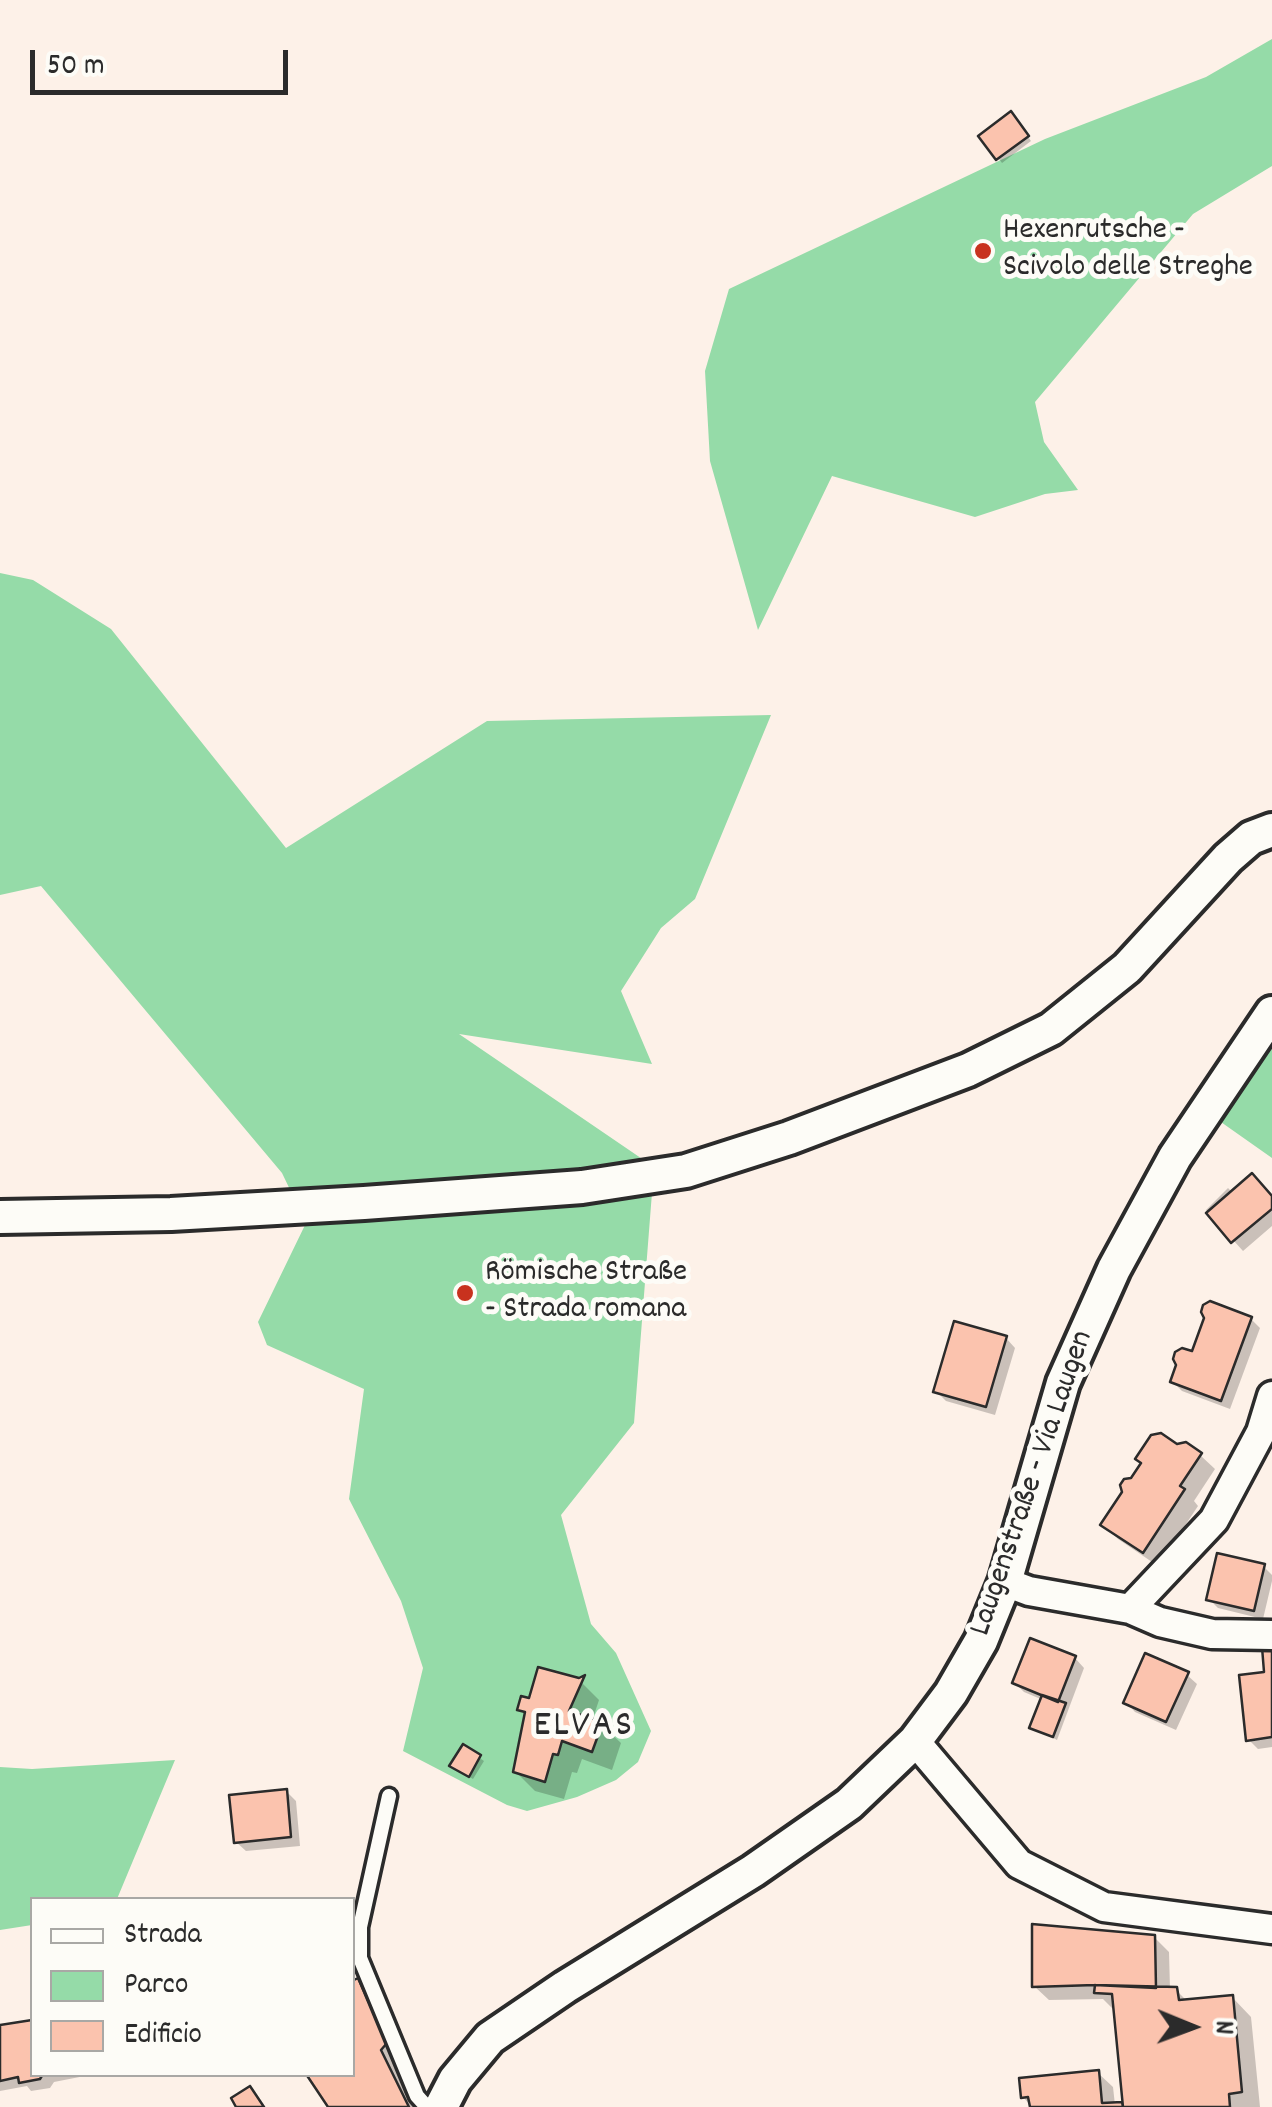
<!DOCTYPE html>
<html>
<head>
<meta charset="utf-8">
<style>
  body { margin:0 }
  #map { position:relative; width:1272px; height:2107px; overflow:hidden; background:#fdf1e8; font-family:Dekko,sans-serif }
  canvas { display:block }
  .legend { position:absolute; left:30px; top:1897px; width:325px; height:180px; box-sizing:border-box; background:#fdfcf7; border:2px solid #a9a8a5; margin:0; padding:12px 18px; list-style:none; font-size:30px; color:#2b2b2b }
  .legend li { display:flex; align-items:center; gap:20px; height:50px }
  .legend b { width:50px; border:2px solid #a9a8a5 }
  .north { position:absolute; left:1142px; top:1977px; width:100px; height:100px; -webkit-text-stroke:8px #fdfcf7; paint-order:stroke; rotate:91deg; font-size:28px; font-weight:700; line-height:40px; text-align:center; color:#2b2b2b }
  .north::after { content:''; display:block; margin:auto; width:35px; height:45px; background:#2b2b2b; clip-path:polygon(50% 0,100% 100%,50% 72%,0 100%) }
  .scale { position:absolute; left:30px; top:50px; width:258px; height:45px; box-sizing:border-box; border:5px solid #2b2b2b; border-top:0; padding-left:12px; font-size:30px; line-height:35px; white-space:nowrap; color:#2b2b2b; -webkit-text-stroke:8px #fdfcf7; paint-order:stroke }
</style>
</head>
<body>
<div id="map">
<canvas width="1272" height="2107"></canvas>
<ul class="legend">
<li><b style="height:12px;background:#fdfcf7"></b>Strada</li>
<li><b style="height:28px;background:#95dba8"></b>Parco</li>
<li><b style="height:28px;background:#fbc3ae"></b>Edificio</li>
</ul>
<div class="north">N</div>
<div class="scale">50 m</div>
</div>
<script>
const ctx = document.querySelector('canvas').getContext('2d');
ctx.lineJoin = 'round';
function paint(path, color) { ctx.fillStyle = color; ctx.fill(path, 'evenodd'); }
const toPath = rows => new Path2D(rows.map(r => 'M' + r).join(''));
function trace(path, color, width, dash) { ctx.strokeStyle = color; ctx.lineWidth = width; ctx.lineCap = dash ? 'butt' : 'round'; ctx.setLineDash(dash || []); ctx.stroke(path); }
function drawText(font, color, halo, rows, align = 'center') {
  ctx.font = font + ' Dekko,sans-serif'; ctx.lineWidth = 10; ctx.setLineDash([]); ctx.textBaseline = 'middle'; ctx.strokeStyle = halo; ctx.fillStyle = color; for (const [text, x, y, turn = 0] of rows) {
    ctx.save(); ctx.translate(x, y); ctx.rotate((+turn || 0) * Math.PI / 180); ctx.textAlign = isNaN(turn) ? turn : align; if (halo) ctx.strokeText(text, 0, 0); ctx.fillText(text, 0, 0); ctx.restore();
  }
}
const green = toPath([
  [1272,39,1272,166,1193,214,1035,402,1044,442,1078,490,1045,494,975,517,832,476,758,630,710,461,705,371,729,289,1045,139,1206,77],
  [0,573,33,580,111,629,286,848,487,721,771,715,695,899,661,928,621,991,652,1064,459,1034,654,1167,634,1423,561,1515,591,1624,616,1653,651,1731,638,1762,616,1780,577,1797,527,1811,507,1805,403,1751,423,1668,401,1601,349,1499,364,1389,267,1345,258,1322,306,1223,282,1173,41,886,0,895],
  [1272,996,1272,1158,1201,1108],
  [175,1760,117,1899,32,1900,32,1925,0,1930,0,1767,32,1769]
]);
const shadow = toPath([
  [1015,118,1031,141,1002,163,982,136],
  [1228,1188,1233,1193,1272,1198,1272,1226,1243,1251,1206,1210],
  [1251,1319,1260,1328,1230,1409,1182,1391,1172,1381],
  [1006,1338,1015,1348,995,1415,946,1401,936,1391],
  [1176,1446,1200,1455,1215,1469,1194,1501,1198,1506,1158,1566,1118,1539,1103,1524,1133,1480],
  [1264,1567,1272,1575,1272,1581,1263,1619,1218,1608,1209,1599],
  [1272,1651,1272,1747,1258,1749,1249,1740],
  [1075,1658,1084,1668,1057,1740,1032,1727,1043,1700,1024,1692,1015,1683],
  [1187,1675,1197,1684,1176,1730,1135,1712,1126,1702],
  [580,1681,599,1700,592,1721,601,1724,621,1743,612,1770,582,1759,577,1773,572,1772,564,1799,535,1791,515,1771,526,1716,520,1709,531,1701],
  [464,1747,484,1761,473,1779,456,1769],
  [286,1791,296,1801,300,1846,246,1851,236,1842],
  [1154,1937,1169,1952,1170,1989,1176,1990,1188,2002,1232,1997,1251,2017,1260,2107,1032,2107,1023,2097,1098,2073,1113,2087,1115,2105,1125,2104,1116,2012,1103,1999,1049,2000,1034,1986],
  [358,1981,372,1996,401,2058,394,2065,414,2107,331,2107,352,2074],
  [32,2022,32,2074,95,2074,54,2082,50,2088,31,2091,27,2086,0,2091,0,2028]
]);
const building = toPath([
  [1011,111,1029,136,996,160,978,136,1011,111],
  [1252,1173,1272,1196,1272,1209,1231,1243,1206,1213,1252,1173],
  [1210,1301,1252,1317,1221,1401,1170,1382,1176,1365,1173,1359,1175,1352,1182,1348,1192,1351,1204,1318,1201,1312,1203,1305,1210,1301],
  [954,1321,1007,1336,986,1407,933,1392,954,1321],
  [1161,1433,1177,1444,1186,1442,1202,1453,1180,1486,1185,1489,1143,1553,1100,1525,1122,1492,1120,1485,1124,1479,1131,1478,1141,1463,1135,1459,1151,1435,1161,1433],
  [1217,1553,1265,1564,1254,1611,1206,1600,1217,1553],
  [1030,1638,1076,1656,1058,1702,1012,1683,1030,1638],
  [1262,1647,1272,1648,1272,1737,1246,1741,1239,1675,1264,1672,1262,1647],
  [1145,1653,1189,1672,1166,1722,1123,1703,1145,1653],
  [538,1667,579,1678,585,1675,569,1711,603,1722,592,1752,562,1741,558,1755,553,1754,545,1782,513,1772,525,1712,517,1710,521,1696,529,1698,538,1667],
  [1042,1695,1066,1703,1053,1737,1029,1728,1042,1695],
  [463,1744,481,1755,469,1777,449,1766,463,1744],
  [287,1789,291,1837,234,1843,229,1795,287,1789],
  [1032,1924,1155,1935,1156,1988,1095,1985,1032,1987,1032,1924],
  [358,1978,387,2043,381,2050,409,2107,328,2107,306,2074,352,2074,352,1981,358,1978],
  [1095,1985,1177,1987,1179,2000,1233,1995,1242,2092,1229,2094,1230,2107,1123,2107,1112,1994,1094,1993,1095,1985],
  [32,2020,32,2074,43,2074,40,2079,19,2083,18,2077,0,2081,0,2025,32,2020],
  [1099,2070,1102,2103,1122,2102,1123,2107,1030,2107,1028,2097,1021,2098,1019,2078,1099,2070],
  [250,2086,264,2107,236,2107,231,2098,250,2086]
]);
const service = toPath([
  [389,1796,360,1927,360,1958,417,2096,427,2107]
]);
const minor = toPath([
  [1005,1582,1029,1591,1130,1609,1160,1622,1212,1634,1272,1635],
  [1130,1609,1214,1520,1261,1432,1272,1396],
  [915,1741,1019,1864,1104,1907,1272,1929]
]);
const tertiary = toPath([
  [0,1217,171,1214,364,1203,582,1187,686,1171,789,1138,968,1070,1051,1029,1127,968,1228,858,1251,838,1272,830],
  [441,2107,455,2080,490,2038,565,1987,753,1871,849,1804,915,1741,951,1693,981,1641,1005,1582,1063,1383,1114,1269,1175,1157,1272,1013]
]);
const markers = [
  [983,251,10,"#c8321e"],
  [465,1293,10,"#c8321e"]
];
const poiNames = [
  ["Hexenrutsche -",1003,233],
  ["Scivolo delle Streghe",1003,270],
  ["Römische Straße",485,1275],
  ["- Strada romana",485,1312]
];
const streetNames = [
  ["Laugenstraße - Via Laugen",1034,1484,-71]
];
const quarterNames = [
  ["ELVAS",584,1729]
];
paint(green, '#95dba8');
paint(shadow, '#0003');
paint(building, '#fbc3ae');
trace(building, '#2b2b2b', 2.5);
trace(service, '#2b2b2b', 21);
trace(minor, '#2b2b2b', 35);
trace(tertiary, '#2b2b2b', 40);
trace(service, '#fdfcf7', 14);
trace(minor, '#fdfcf7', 28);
trace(tertiary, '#fdfcf7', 32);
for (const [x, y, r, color] of markers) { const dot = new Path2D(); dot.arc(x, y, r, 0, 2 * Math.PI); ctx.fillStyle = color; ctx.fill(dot); trace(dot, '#fdfcf7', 4); }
drawText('32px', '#2b2b2b', '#fdfcf7', poiNames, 'left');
drawText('32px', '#2b2b2b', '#fdfcf7', streetNames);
ctx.letterSpacing = '2.5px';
drawText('38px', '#2b2b2b', '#fdfcf7', quarterNames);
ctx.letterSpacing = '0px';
</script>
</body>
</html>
